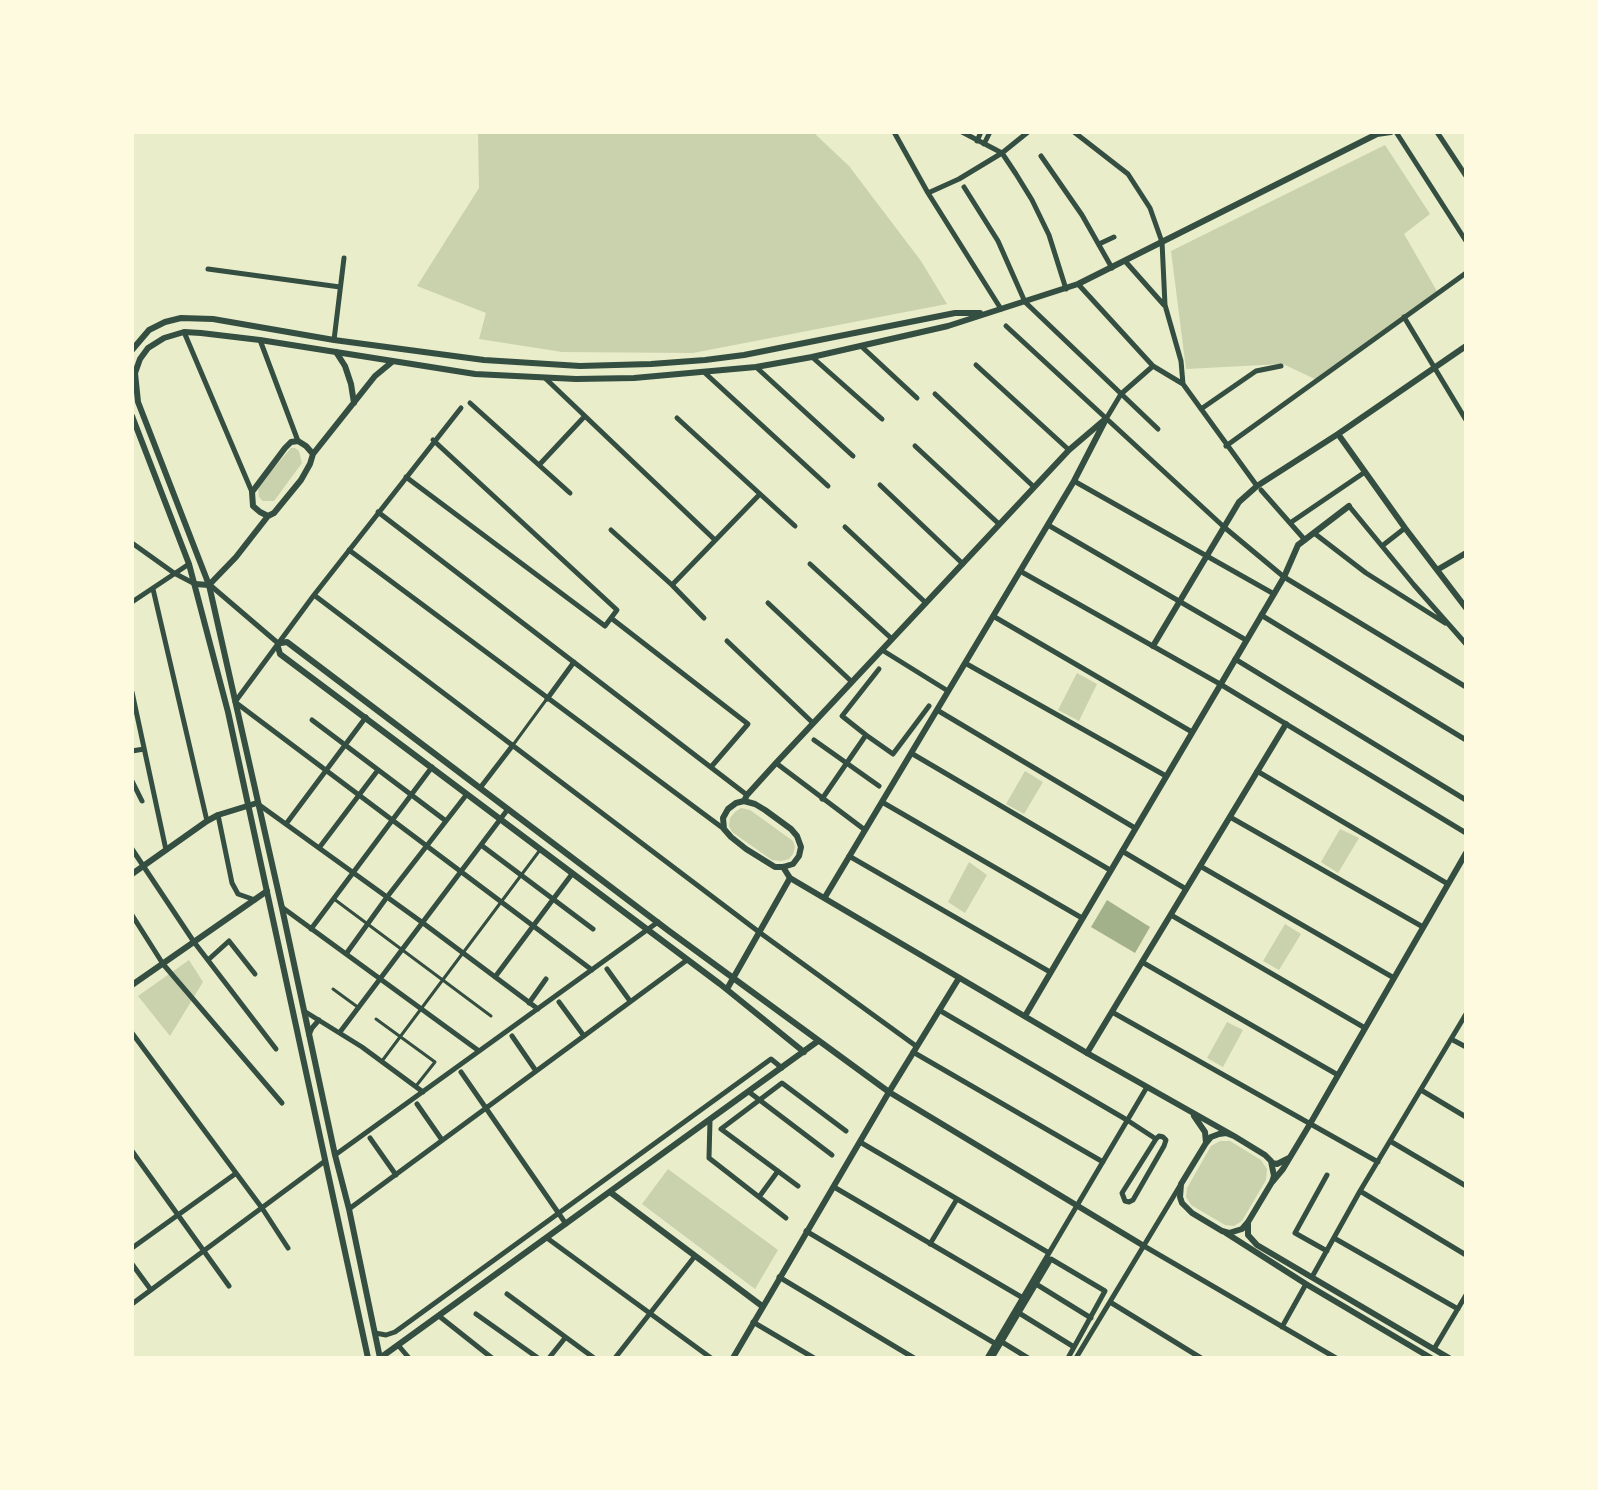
<!DOCTYPE html>
<html>
<head>
<meta charset="utf-8">
<style>
  body { margin:0 }
  #map { position:relative; width:1598px; height:1490px; overflow:hidden; background:#e9edc9; font-family:Karla,sans-serif }
  canvas { display:block }
  .frame { position:absolute; inset:0; border:134px solid #fefae0; pointer-events:none }
</style>
</head>
<body>
<div id="map">
<canvas width="1598" height="1490"></canvas>
<div class="frame"></div>
</div>
<script>
const ctx = document.querySelector('canvas').getContext('2d');
ctx.lineJoin = 'round';
function paint(path, color) { ctx.fillStyle = color; ctx.fill(path, 'evenodd'); }
const toPath = rows => new Path2D(rows.map(r => 'M' + r).join(''));
function trace(path, color, width, dash) { ctx.strokeStyle = color; ctx.lineWidth = width; ctx.lineCap = dash ? 'butt' : 'round'; ctx.setLineDash(dash || []); ctx.stroke(path); }
const green = toPath([
  [478,132,813,132,849,166,921,261,947,304,693,353,562,352,479,339,486,313,417,286,479,188],
  [1385,145,1430,214,1404,234,1438,293,1319,381,1283,364,1186,369,1171,251],
  [291,448,295,448,299,451,302,463,274,501,263,501,259,497,258,486],
  [1077,673,1097,684,1079,721,1058,710],
  [1025,771,1043,782,1024,814,1006,804],
  [741,808,750,810,793,841,795,847,793,854,789,859,781,861,772,860,732,832,729,826,730,818,735,812],
  [1340,829,1359,838,1338,873,1321,862],
  [969,862,987,875,965,913,948,902],
  [1285,924,1301,934,1279,970,1263,961],
  [189,960,203,982,170,1036,138,996],
  [1227,1022,1243,1030,1223,1067,1207,1058],
  [1220,1141,1230,1141,1261,1160,1267,1169,1266,1180,1242,1221,1234,1226,1225,1225,1191,1205,1186,1197,1187,1188,1211,1146],
  [668,1169,778,1250,755,1289,642,1204]
]);
const water = toPath([
  [1107,900,1150,927,1135,953,1091,927]
]);
const pedestrian = toPath([
  [513,745,546,700],
  [334,899,491,1016],
  [333,989,359,1008],
  [376,1019,435,1062,416,1086],
  [382,1061,540,850]
]);
const minor = toPath([
  [894,132,928,193,1001,309],
  [962,132,1002,153,1016,174,1032,200,1049,235,1066,289],
  [1074,132,1128,174,1150,208,1162,242,1165,305,1181,361,1183,384],
  [1396,132,1466,241],
  [1437,132,1466,176],
  [977,141,981,132],
  [984,144,990,132],
  [1041,156,1082,215,1112,268],
  [964,187,998,241,1025,302,1158,429],
  [928,193,959,179,1002,153,1028,132],
  [1099,244,1114,237],
  [1125,261,1164,305],
  [208,269,340,287],
  [1078,284,1153,366,1183,384,1257,486],
  [1404,317,1466,420],
  [1006,326,1224,527,1284,577,1466,687],
  [184,332,252,492],
  [260,340,298,441],
  [334,340,344,258],
  [861,346,917,398],
  [812,357,882,419],
  [976,365,1069,450],
  [756,367,853,456],
  [705,373,828,486],
  [545,378,715,540],
  [935,394,1034,487],
  [470,403,570,493],
  [461,408,314,595,235,702,592,970],
  [1201,409,1256,371,1281,366],
  [677,418,795,526],
  [1106,419,1121,394,1153,366],
  [915,446,999,524],
  [1226,446,1466,273],
  [540,464,584,417],
  [406,477,605,626,617,610,433,440],
  [1074,481,1274,594],
  [880,485,963,564],
  [1261,490,1305,540],
  [1349,506,1414,585,1466,644],
  [378,512,747,795],
  [1290,523,1365,472],
  [1048,525,1246,640],
  [845,527,926,603],
  [611,530,672,585,704,618],
  [1314,533,1366,573,1445,623],
  [132,543,174,573,195,584],
  [1382,546,1405,528],
  [349,550,724,829],
  [810,564,892,639],
  [1020,571,1220,684,1466,833],
  [210,585,279,644],
  [672,585,760,494],
  [153,589,207,821],
  [314,595,759,932,916,1046],
  [132,602,189,564],
  [768,603,852,682],
  [1261,615,1466,740],
  [993,616,1192,732],
  [611,618,748,724,711,767],
  [727,641,813,723],
  [882,650,948,691],
  [1235,659,1466,800],
  [965,663,1166,776],
  [879,669,842,716,866,735,893,754,929,706],
  [132,692,166,850],
  [547,699,574,662],
  [937,710,1135,828],
  [312,720,446,821],
  [814,740,879,786],
  [132,751,144,749],
  [911,753,1110,870],
  [776,763,865,830],
  [1257,771,1448,884],
  [132,781,142,801],
  [480,788,513,745],
  [822,799,866,735],
  [882,802,1082,918],
  [258,804,423,923,538,1009],
  [218,815,232,883,238,894,255,900],
  [1230,817,1423,927],
  [286,824,366,717],
  [481,845,593,929],
  [319,848,378,770],
  [132,849,194,942,276,1049],
  [1122,851,1186,889],
  [849,856,1050,972],
  [1200,866,1394,978],
  [283,908,479,1051],
  [132,915,163,964,282,1103],
  [1171,915,1365,1028],
  [311,929,432,767],
  [346,954,387,897,467,794],
  [208,960,229,941,255,974],
  [1142,962,1338,1075],
  [607,969,630,1001],
  [495,977,572,874],
  [559,1002,584,1036],
  [529,1003,546,979],
  [939,1010,1127,1120,1156,1139,1159,1136,1163,1137,1166,1140,1164,1146,1133,1200,1129,1202,1125,1201,1122,1193,1156,1139],
  [304,1011,362,1047,423,1092],
  [1112,1012,1378,1162],
  [340,1032,508,809],
  [132,1033,262,1208,288,1248],
  [309,1035,312,1028,319,1020],
  [512,1036,536,1071],
  [1451,1039,1466,1047],
  [913,1052,1103,1162],
  [461,1072,566,1224],
  [1421,1090,1466,1117],
  [749,1092,832,1155],
  [417,1104,442,1140],
  [710,1120,709,1158,759,1197],
  [370,1138,396,1175],
  [1390,1141,1466,1186],
  [860,1142,1049,1253],
  [132,1151,229,1286],
  [335,1155,658,922],
  [778,1171,759,1197,786,1218],
  [798,1186,721,1129,782,1083,846,1131],
  [834,1187,1023,1298],
  [1360,1191,1466,1255],
  [349,1209,687,960],
  [806,1231,996,1344],
  [547,1238,711,1358],
  [1334,1238,1458,1309],
  [930,1244,957,1199],
  [1144,1246,1336,1358],
  [132,1248,235,1174],
  [1327,1251,1295,1233,1327,1175],
  [132,1264,151,1290],
  [779,1277,914,1358],
  [1312,1277,1360,1191,1466,1014],
  [1036,1284,1091,1318],
  [507,1294,594,1358],
  [1110,1302,1201,1358],
  [132,1304,325,1161],
  [1019,1313,1074,1347],
  [476,1314,538,1358],
  [439,1316,492,1358],
  [753,1322,814,1358],
  [1282,1327,1306,1284],
  [375,1333,386,1335,395,1332,771,1059,782,1068],
  [1002,1342,1028,1358],
  [398,1345,409,1358],
  [1434,1349,1466,1295],
  [549,1358,565,1338],
  [615,1358,695,1256],
  [987,1358,1147,1087],
  [992,1358,1051,1259,1105,1291,1068,1358],
  [1076,1358,1181,1184]
]);
const tertiary = toPath([
  [336,352,345,366,351,384,354,403],
  [1338,434,1405,528,1466,608],
  [313,454,306,446,298,441,291,442,285,448,252,492,253,506,260,512,268,516,274,513,301,480,310,464,313,454,375,376,392,362],
  [1437,570,1466,553],
  [195,584,209,585,236,557,268,516],
  [281,643,287,642,669,931,889,1092,1144,1246],
  [1153,646,1239,502,1257,486,1338,434,1466,346],
  [278,647,280,654,720,984,804,1052],
  [744,801,747,795,776,763,1069,450,1103,421],
  [132,874,207,821,218,815,257,803],
  [825,897,1074,481,1106,419],
  [132,985,267,891],
  [727,989,790,878],
  [1025,1016,1284,577,1298,545,1349,506],
  [1087,1053,1286,724],
  [1272,1163,1277,1164,1289,1158],
  [1273,1181,1283,1169,1310,1124,1466,853],
  [610,1192,762,1306],
  [380,1358,818,1041],
  [733,1358,889,1092,959,978]
]);
const secondary = toPath([
  [132,350,149,330,165,322,181,318,213,319,334,340,484,360,580,366,651,364,705,360,744,355,955,313,980,313],
  [132,416,189,564,228,712,368,1358],
  [744,801,755,804,765,810,791,829,797,836,801,847,799,856,793,864,783,867,775,867,746,849,731,837,724,829,723,818,728,809,736,803,744,801],
  [783,867,790,878,1087,1053,1234,1136],
  [1194,1116,1205,1132,1206,1143],
  [1226,1133,1234,1136,1265,1155,1271,1161,1274,1176,1272,1182,1248,1222,1242,1229,1229,1233,1222,1231,1192,1213,1182,1203,1180,1197,1181,1184,1206,1143,1211,1137,1219,1134,1226,1133],
  [1248,1223,1248,1235,1257,1245,1449,1358],
  [1226,1233,1306,1284,1431,1358],
  [380,1358,349,1209,335,1155,282,908,209,585,138,402,135,373,140,359,148,348,164,338,184,332,201,333,260,340,475,374,576,379,634,378,756,367,812,357,948,326,1078,284,1377,134,1391,132]
]);
paint(green, '#cad2ad');
paint(water, '#a3b18a');
trace(pedestrian, '#344e41', 3);
trace(minor, '#344e41', 5);
trace(tertiary, '#344e41', 6);
trace(secondary, '#344e41', 6);
</script>
</body>
</html>
